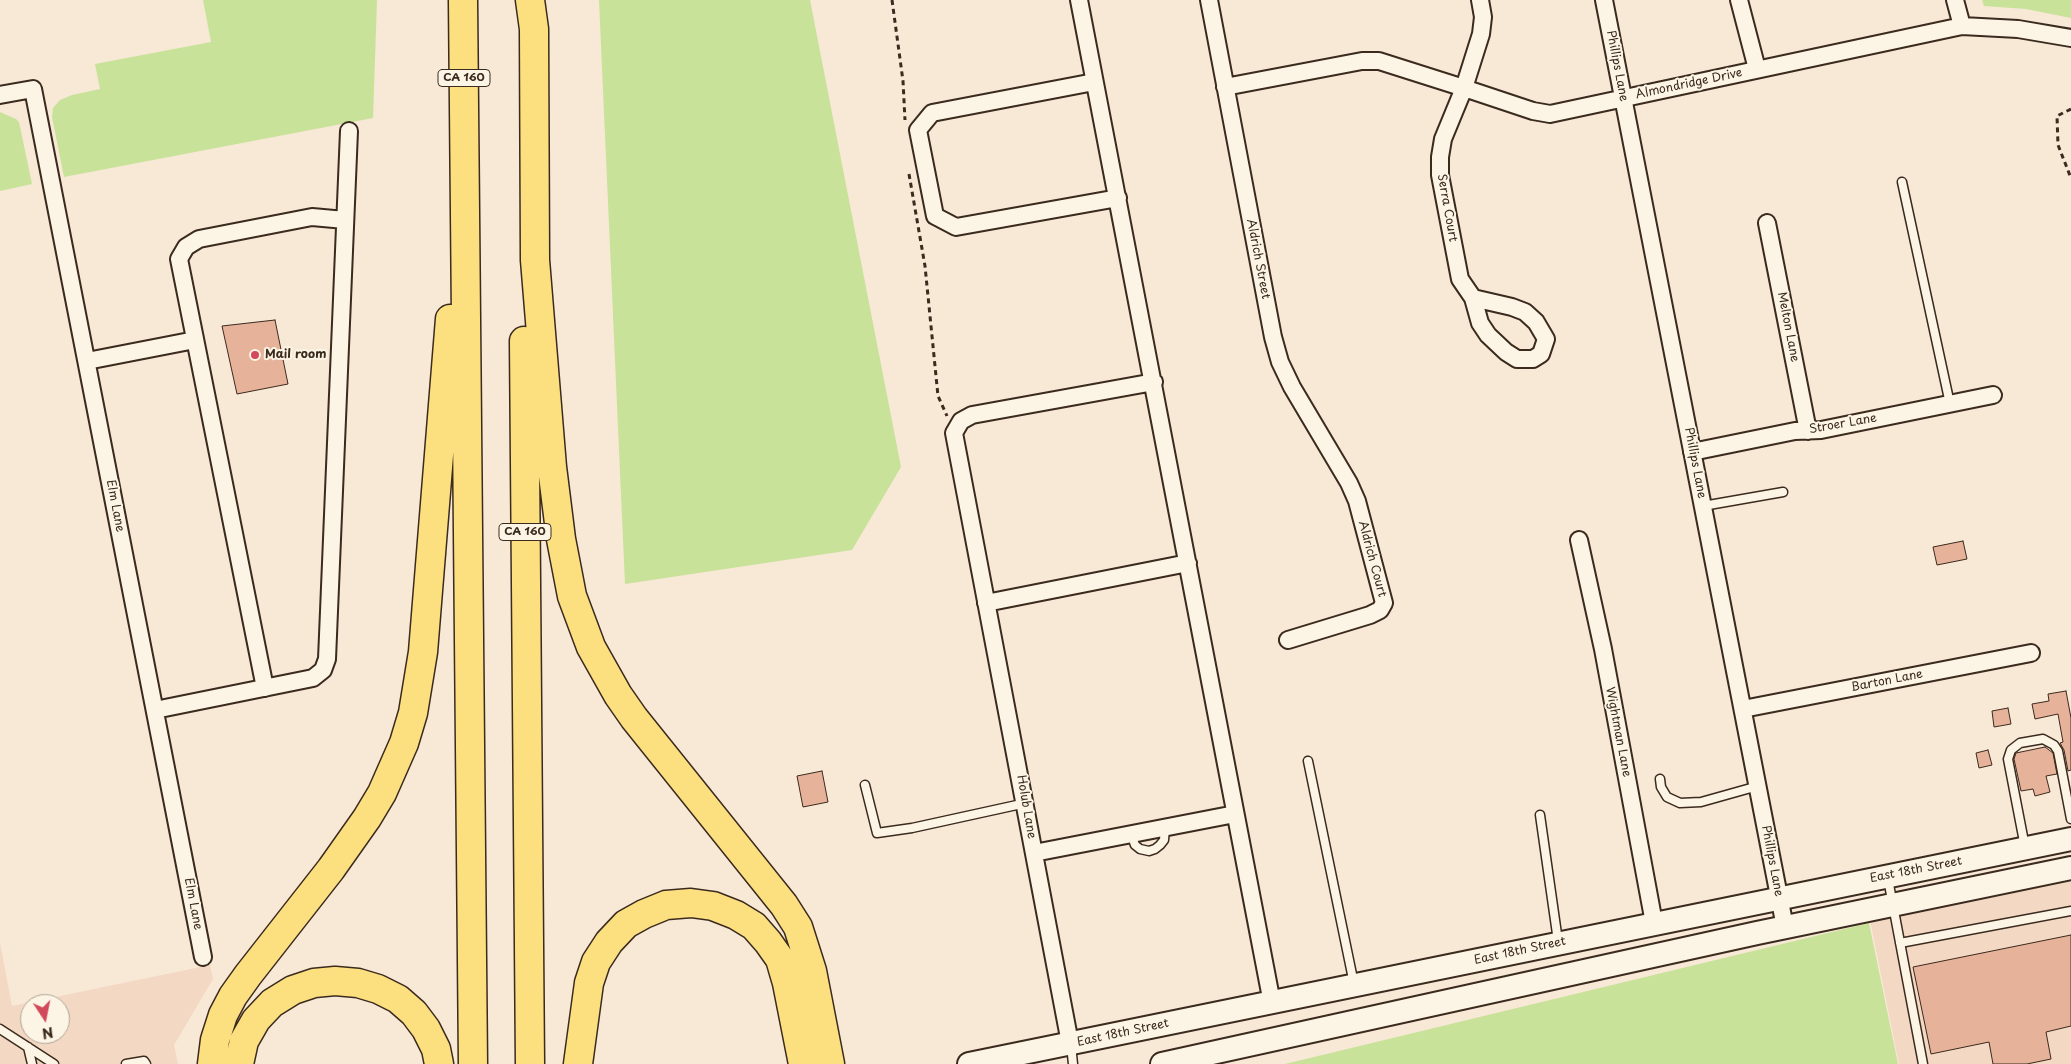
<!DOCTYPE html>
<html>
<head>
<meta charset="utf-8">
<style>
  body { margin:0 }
  #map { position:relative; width:2071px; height:1064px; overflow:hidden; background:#f8e8d6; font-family:"Playpen Sans",sans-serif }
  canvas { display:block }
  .north { position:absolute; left:20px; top:994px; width:50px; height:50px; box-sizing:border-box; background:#fcf5e5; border:1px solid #afa495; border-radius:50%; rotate:169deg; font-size:14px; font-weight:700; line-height:20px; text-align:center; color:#3b2a1e }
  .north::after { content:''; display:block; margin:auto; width:18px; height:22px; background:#d1495b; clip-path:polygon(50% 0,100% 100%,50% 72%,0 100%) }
</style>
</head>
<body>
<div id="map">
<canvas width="2071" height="1064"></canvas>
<div class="north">N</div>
</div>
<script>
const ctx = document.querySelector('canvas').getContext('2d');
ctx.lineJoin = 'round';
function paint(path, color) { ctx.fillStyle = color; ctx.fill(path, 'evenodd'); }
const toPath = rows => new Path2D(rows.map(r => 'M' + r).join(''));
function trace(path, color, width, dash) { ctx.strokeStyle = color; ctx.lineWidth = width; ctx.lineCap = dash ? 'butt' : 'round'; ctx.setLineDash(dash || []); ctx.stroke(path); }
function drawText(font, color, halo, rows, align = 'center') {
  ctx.font = font + ' "Playpen Sans",sans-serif'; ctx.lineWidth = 4; ctx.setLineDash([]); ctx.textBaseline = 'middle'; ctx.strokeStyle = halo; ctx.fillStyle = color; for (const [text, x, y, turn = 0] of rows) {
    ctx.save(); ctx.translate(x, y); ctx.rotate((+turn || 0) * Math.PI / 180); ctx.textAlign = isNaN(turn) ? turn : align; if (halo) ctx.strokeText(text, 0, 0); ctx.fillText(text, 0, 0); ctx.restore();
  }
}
const built = toPath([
  [2071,877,2071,1064,1899,1064,1870,920],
  [0,943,12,1006,210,965,213,979,174,1045,178,1064,0,1064],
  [30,1004,60,1004,60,1034,30,1034]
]);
const green = toPath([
  [203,0,377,0,373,118,64,177,52,117,53,108,60,100,72,95,100,89,95,64,211,42],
  [599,0,810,0,901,467,852,550,625,584],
  [1982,0,2071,0,2071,18,2026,9,1984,6],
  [0,112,16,119,19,122,32,184,0,191],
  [1869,923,1898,1064,1285,1064]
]);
const building = toPath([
  [275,320,288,384,237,394,222,326,275,320],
  [1963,541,1967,559,1937,565,1933,547,1963,541],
  [2066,691,2071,718,2071,770,2068,771,2064,750,2060,743,2063,742,2058,714,2035,719,2032,704,2049,701,2048,694,2066,691],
  [2008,708,2011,724,1994,727,1992,711,2008,708],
  [2045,747,2053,753,2057,774,2046,776,2050,792,2035,796,2033,789,2021,791,2014,759,2016,753,2045,747],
  [1988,750,1992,765,1979,768,1976,753,1988,750],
  [822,771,828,802,803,807,797,776,822,771],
  [2071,935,2071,1026,2046,1032,2051,1059,2027,1064,1993,1064,1989,1042,1931,1054,1913,967,2071,935]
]);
const path = toPath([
  [892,0,903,81,905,120],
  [2071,109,2057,116,2058,145,2071,178],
  [909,174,925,266,938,396,947,416]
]);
const service = toPath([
  [1902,182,1950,404],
  [1703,506,1783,492],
  [1308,761,1354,984],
  [1660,779,1661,787,1667,797,1680,803,1701,802,1758,786],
  [865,785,877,833,912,828,1026,803],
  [1540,815,1558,941],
  [1131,834,1135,845,1140,849,1149,851,1155,849,1160,845,1164,840,1165,828],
  [2025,847,2008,759,2011,750,2020,743,2043,739,2054,745,2058,751,2071,819],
  [1888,879,1923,1064],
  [1900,943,2071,911],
  [0,1029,54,1064],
  [1071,1045,1073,1064],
  [28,1047,32,1064],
  [126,1064,144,1061,146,1064]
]);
const minor = toPath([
  [1079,0,1272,1003],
  [1209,0,1273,337,1280,362,1292,387,1349,483,1357,501,1384,603,1380,610,1370,615,1288,640],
  [1604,0,1785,927],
  [1739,0,1757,69],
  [1955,0,1962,26],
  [1094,82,932,113,918,130,935,216,956,227,1118,198],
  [1225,87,1362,61,1379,61,1464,88,1533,111,1550,114,1962,26,2018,29,2071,38],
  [0,95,33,89,203,957],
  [1767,223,1808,431],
  [1473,298,1512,307,1525,312,1536,322,1546,339,1541,354,1533,359,1517,359,1506,352,1488,335,1480,323,1473,298,1460,279,1440,175,1440,157,1443,139,1464,88,1481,34,1483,17,1480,0],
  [87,361,195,340],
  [1692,452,1795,431,1821,430,1993,395],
  [1579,540,1603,649,1654,923],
  [986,603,1188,563],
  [265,688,179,259,186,247,199,239,312,217,345,220],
  [1743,709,2031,653],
  [155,710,313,678,323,670,327,659,349,131],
  [1034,853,1235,814],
  [1070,1043,954,433,961,421,972,415,1154,382]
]);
const secondary = toPath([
  [969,1064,2071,839],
  [1162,1064,1757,933,2071,868]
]);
const motorway = toPath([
  [463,0,473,1064],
  [530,0,534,29,535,260,552,467,561,539,572,596,591,647,618,695,634,718,784,905,798,927,812,971,830,1064],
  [524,341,530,1064],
  [212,1064,215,1040,223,1015,233,996,248,975,331,869,367,818,382,793,404,743,413,713,423,652,450,319],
  [239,1064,244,1041,256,1020,272,1003,293,990,314,983,335,981,358,983,378,989,398,999,414,1013,426,1029,436,1049,439,1064],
  [578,1064,589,983,596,962,609,942,626,924,644,914,666,905,691,903,713,906,736,915,754,926,768,942,780,959,787,983,803,1064]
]);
const markers = [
  [255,355,5,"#d1495b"]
];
const shields = [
  [464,78,52],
  [525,532,52]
];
const shieldNames = [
  ["CA 160",464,78],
  ["CA 160",525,532]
];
const streetNames = [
  ["Phillips Lane",1617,66,79],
  ["Almondridge Drive",1689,84,-12],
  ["Serra Court",1447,208,80],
  ["Aldrich Street",1258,259,79],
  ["Melton Lane",1788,327,79],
  ["Stroer Lane",1843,424,-10],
  ["Phillips Lane",1695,463,79],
  ["Elm Lane",115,506,79],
  ["Aldrich Court",1372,559,75],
  ["Barton Lane",1887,681,-11],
  ["Wightman Lane",1618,732,79],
  ["Holub Lane",1026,807,80],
  ["Phillips Lane",1772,861,79],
  ["East 18th Street",1916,870,-11],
  ["Elm Lane",193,904,79],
  ["East 18th Street",1520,951,-12],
  ["East 18th Street",1123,1033,-12]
];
const poiNames = [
  ["Mail room",265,355]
];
paint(built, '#f3d8c4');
paint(green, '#c8e299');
paint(building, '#e6b299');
trace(building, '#3b2a1e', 1);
trace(service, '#3b2a1e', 11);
trace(minor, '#3b2a1e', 20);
trace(secondary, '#3b2a1e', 26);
trace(motorway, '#3b2a1e', 31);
trace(path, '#3b2a1e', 3, [5, 4]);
trace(service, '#fcf5e5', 8);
trace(minor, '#fcf5e5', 16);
trace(secondary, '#fcf5e5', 22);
trace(motorway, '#fce080', 28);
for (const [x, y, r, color] of markers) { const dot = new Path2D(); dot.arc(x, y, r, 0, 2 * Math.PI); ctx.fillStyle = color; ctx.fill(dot); trace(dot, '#fcf5e5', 2); }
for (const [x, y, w] of shields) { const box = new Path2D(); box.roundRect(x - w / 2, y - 8.5, w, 17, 4); ctx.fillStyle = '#fcf5e5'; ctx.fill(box); trace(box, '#3b2a1e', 1); }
drawText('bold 11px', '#3b2a1e', null, shieldNames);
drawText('12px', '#3b2a1e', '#fcf5e5', streetNames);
drawText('bold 12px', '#3b2a1e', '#fcf5e5', poiNames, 'left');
</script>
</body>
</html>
